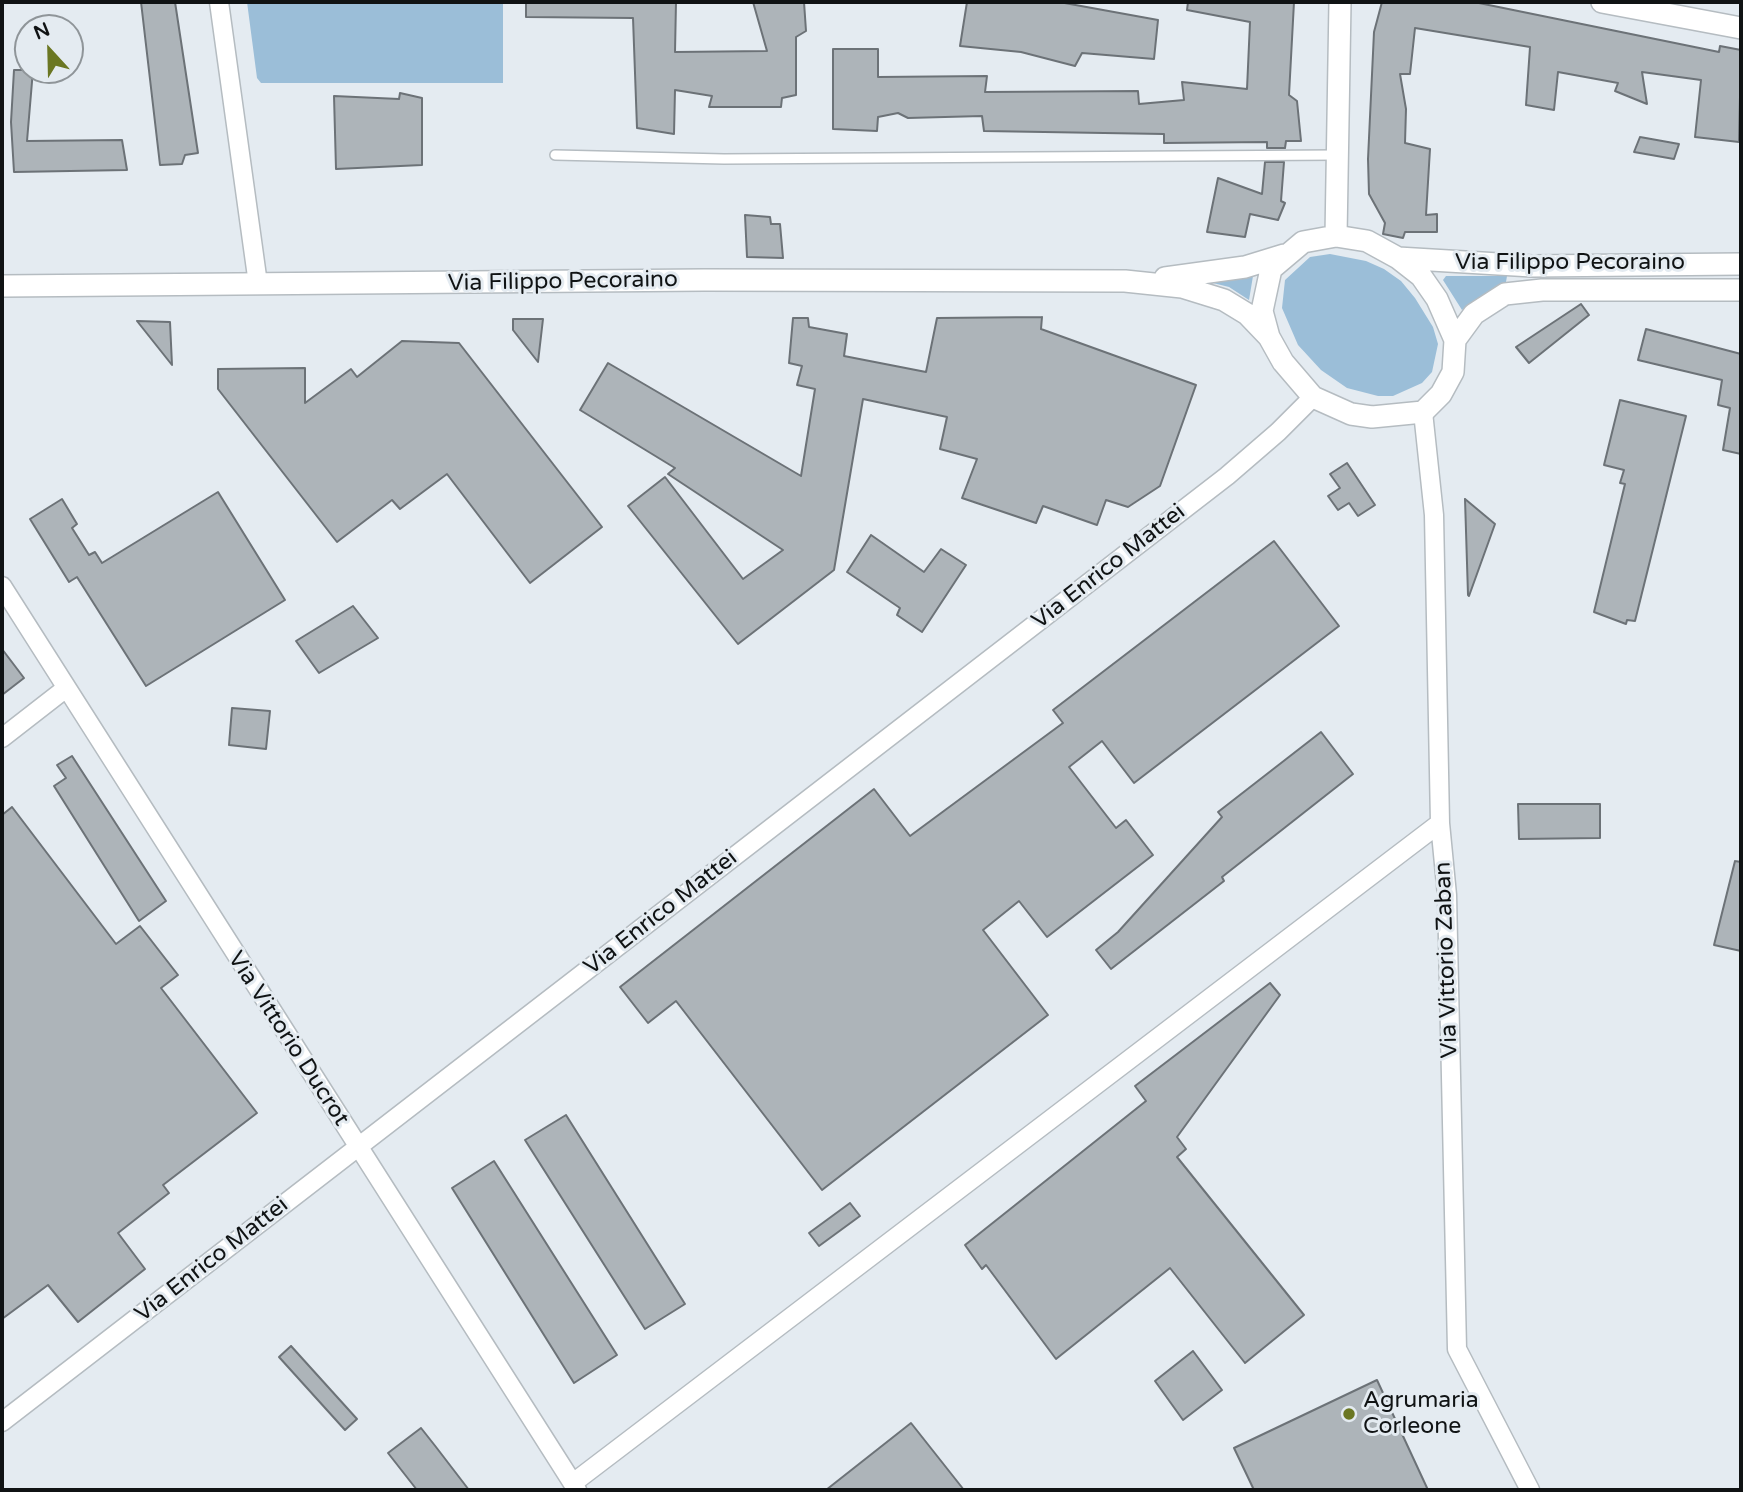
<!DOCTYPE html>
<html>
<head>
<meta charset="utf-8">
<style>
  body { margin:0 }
  #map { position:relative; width:1743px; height:1492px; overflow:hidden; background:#e4ebf1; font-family:"Varela Round",sans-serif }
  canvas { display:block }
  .frame { position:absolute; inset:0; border:4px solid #101314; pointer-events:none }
  .north { position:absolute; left:14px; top:14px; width:70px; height:70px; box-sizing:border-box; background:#e4ebf1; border:2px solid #8f9599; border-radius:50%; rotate:338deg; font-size:19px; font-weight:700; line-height:28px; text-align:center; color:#101314 }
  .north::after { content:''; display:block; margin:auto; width:24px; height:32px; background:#6b7723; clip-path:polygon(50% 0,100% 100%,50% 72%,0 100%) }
</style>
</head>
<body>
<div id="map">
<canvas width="1743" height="1492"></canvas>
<div class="frame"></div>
<div class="north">N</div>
</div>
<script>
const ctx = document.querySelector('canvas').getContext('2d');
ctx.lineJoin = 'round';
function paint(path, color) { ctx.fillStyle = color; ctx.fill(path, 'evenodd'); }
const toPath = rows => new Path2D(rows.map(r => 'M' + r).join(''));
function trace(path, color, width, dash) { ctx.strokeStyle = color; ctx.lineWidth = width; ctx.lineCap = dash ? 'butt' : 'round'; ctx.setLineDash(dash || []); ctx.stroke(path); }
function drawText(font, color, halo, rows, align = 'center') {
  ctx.font = font + ' "Varela Round",sans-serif'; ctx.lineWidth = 6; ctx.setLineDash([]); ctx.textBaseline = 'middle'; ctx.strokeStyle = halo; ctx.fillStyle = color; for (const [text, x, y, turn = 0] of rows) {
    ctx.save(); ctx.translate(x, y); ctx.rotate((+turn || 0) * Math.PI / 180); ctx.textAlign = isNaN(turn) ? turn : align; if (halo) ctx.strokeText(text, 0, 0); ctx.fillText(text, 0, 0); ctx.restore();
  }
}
const green = toPath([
  [247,2,503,2,503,83,261,83,257,78],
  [1330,254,1366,261,1384,269,1401,281,1415,298,1433,327,1438,344,1432,372,1422,383,1393,396,1378,396,1347,388,1321,370,1298,345,1282,308,1285,280,1310,257],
  [1253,276,1249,300,1229,287,1197,279],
  [1446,276,1507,276,1506,282,1462,310,1443,280]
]);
const building = toPath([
  [141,2,175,2,198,153,185,155,182,164,160,165,141,2],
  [526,2,676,2,675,52,767,51,753,2,804,2,806,31,796,37,796,95,782,98,781,107,709,107,712,96,675,90,674,134,637,128,633,18,526,17,526,2],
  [967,2,1059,2,1158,20,1154,59,1082,53,1075,66,1021,52,960,46,967,2],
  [1188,2,1294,2,1289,95,1297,101,1301,141,1286,141,1285,148,1267,148,1267,142,1164,143,1164,134,984,131,982,116,908,118,898,113,878,117,877,131,833,129,833,49,878,49,878,77,987,76,985,92,1138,91,1139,104,1184,100,1182,82,1247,89,1250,22,1187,10,1188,2],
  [1382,2,1474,2,1719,52,1720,46,1741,50,1739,142,1695,137,1701,80,1642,72,1647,104,1615,91,1618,83,1558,72,1554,110,1526,105,1530,47,1415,28,1410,74,1400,74,1406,109,1405,143,1430,149,1426,215,1437,214,1437,232,1405,232,1403,238,1383,234,1385,223,1369,194,1368,159,1374,32,1382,2],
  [14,70,33,70,27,141,122,140,127,170,14,172,11,122,14,70],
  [400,93,422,98,422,165,336,169,334,96,399,99,400,93],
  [1640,137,1679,144,1674,159,1634,152,1640,137],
  [1265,162,1284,162,1281,201,1285,203,1278,220,1250,214,1245,237,1207,232,1218,178,1262,194,1265,162],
  [745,215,770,217,771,224,780,224,783,258,747,257,745,215],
  [1581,304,1589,315,1529,363,1516,347,1581,304],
  [1042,317,1041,329,1196,385,1160,486,1128,507,1106,500,1097,525,1043,506,1036,523,962,498,977,459,940,449,947,417,863,399,834,570,738,644,628,506,665,477,743,579,783,550,668,474,675,468,580,410,608,363,801,476,815,389,797,385,802,366,789,363,793,318,808,318,809,327,847,334,844,356,926,372,937,318,1042,317],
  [513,319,543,319,538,362,513,330,513,319],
  [137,321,170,322,172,365,137,321],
  [1646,329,1741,354,1741,454,1723,450,1730,408,1718,405,1722,380,1638,360,1646,329],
  [402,341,459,343,602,527,530,583,447,474,400,509,392,500,337,542,218,389,218,369,305,368,305,403,351,369,357,377,402,341],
  [1620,400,1686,416,1635,621,1627,620,1626,624,1594,612,1625,484,1620,483,1624,470,1604,465,1620,400],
  [1347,463,1375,505,1358,516,1349,503,1338,510,1328,496,1340,488,1330,474,1347,463],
  [218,492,285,600,146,686,77,577,69,582,30,519,62,499,77,524,72,528,89,555,95,552,102,563,218,492],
  [1465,499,1495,524,1469,596,1468,595,1465,499],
  [871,535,924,572,941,549,966,565,922,632,897,615,900,608,847,572,871,535],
  [1274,541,1339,626,1134,783,1102,741,1069,767,1116,828,1126,820,1153,855,1047,937,1019,901,983,930,1048,1015,822,1190,676,1001,648,1023,620,987,874,789,910,836,1063,723,1053,710,1274,541],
  [353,606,378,638,319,673,296,641,353,606],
  [2,649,24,678,2,695,2,649],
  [232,708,270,711,266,749,229,745,232,708],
  [1321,732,1353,774,1222,877,1224,881,1111,969,1096,950,1118,932,1222,817,1218,812,1321,732],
  [72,756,166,901,139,921,54,786,66,778,57,765,72,756],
  [1518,804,1600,804,1600,838,1519,839,1518,804],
  [12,807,116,944,140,926,178,975,161,988,257,1113,163,1185,169,1193,118,1233,145,1269,78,1322,48,1285,2,1319,2,815,12,807],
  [1735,861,1741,862,1741,951,1714,945,1735,861],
  [1270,983,1280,995,1177,1137,1186,1149,1177,1157,1304,1315,1245,1363,1170,1268,1056,1359,986,1265,982,1269,965,1245,1146,1101,1135,1086,1270,983],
  [566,1115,685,1304,645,1329,525,1140,566,1115],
  [494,1161,617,1355,574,1383,452,1188,494,1161],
  [850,1203,860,1216,819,1246,809,1233,850,1203],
  [291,1346,357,1419,345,1430,279,1357,291,1346],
  [1193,1351,1222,1390,1183,1420,1155,1381,1193,1351],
  [1377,1380,1428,1490,1254,1490,1234,1448,1377,1380],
  [911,1423,964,1490,826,1490,911,1423],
  [421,1428,436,1447,469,1490,417,1490,388,1453,421,1428]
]);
const service = toPath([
  [555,155,724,159,1337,155]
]);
const minor = toPath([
  [219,2,258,284],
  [1423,412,1434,515,1440,823,1447,895,1457,1349,1530,1490],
  [2,586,577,1490],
  [2,738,65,689],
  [2,1422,1227,476,1278,432,1313,397],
  [573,1483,1440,823]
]);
const tertiary = toPath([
  [1602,2,1741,28],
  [1336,236,1367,241,1398,258,1421,276,1437,299,1455,340,1453,372,1441,394,1423,412,1372,417,1351,414,1313,397,1283,362,1269,337,1262,311,1271,269,1303,242,1336,236],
  [1336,236,1340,2],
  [1398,258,1532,266,1741,264],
  [1165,278,1245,267,1284,255],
  [2,286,704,280,1125,281,1182,287,1224,300,1247,314,1269,337],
  [1455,340,1474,314,1505,294,1542,290,1741,290]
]);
const markers = [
  [1349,1414,7,"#6b7723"]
];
const streetNames = [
  ["Via Filippo Pecoraino",1570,263],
  ["Via Filippo Pecoraino",563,282,-1],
  ["Via Enrico Mattei",1109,567,-38],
  ["Via Enrico Mattei",661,913,-38],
  ["Via Vittorio Zaban",1447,960,-92],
  ["Via Vittorio Ducrot",288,1039,57],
  ["Via Enrico Mattei",212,1260,-38]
];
const poiNames = [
  ["Agrumaria",1363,1401],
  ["Corleone",1363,1427]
];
paint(green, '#9bbed8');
paint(building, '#adb4b9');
trace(building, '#6c7277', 2);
trace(service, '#b5bcc1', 12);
trace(minor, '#b5bcc1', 21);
trace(tertiary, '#b5bcc1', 24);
trace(service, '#fff', 9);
trace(minor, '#fff', 18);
trace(tertiary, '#fff', 21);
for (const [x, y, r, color] of markers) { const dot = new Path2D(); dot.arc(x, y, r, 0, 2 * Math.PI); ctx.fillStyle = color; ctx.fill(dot); trace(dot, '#e4ebf1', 2.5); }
drawText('23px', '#101314', '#e4ebf1', streetNames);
drawText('23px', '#101314', '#e4ebf1', poiNames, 'left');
</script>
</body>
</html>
